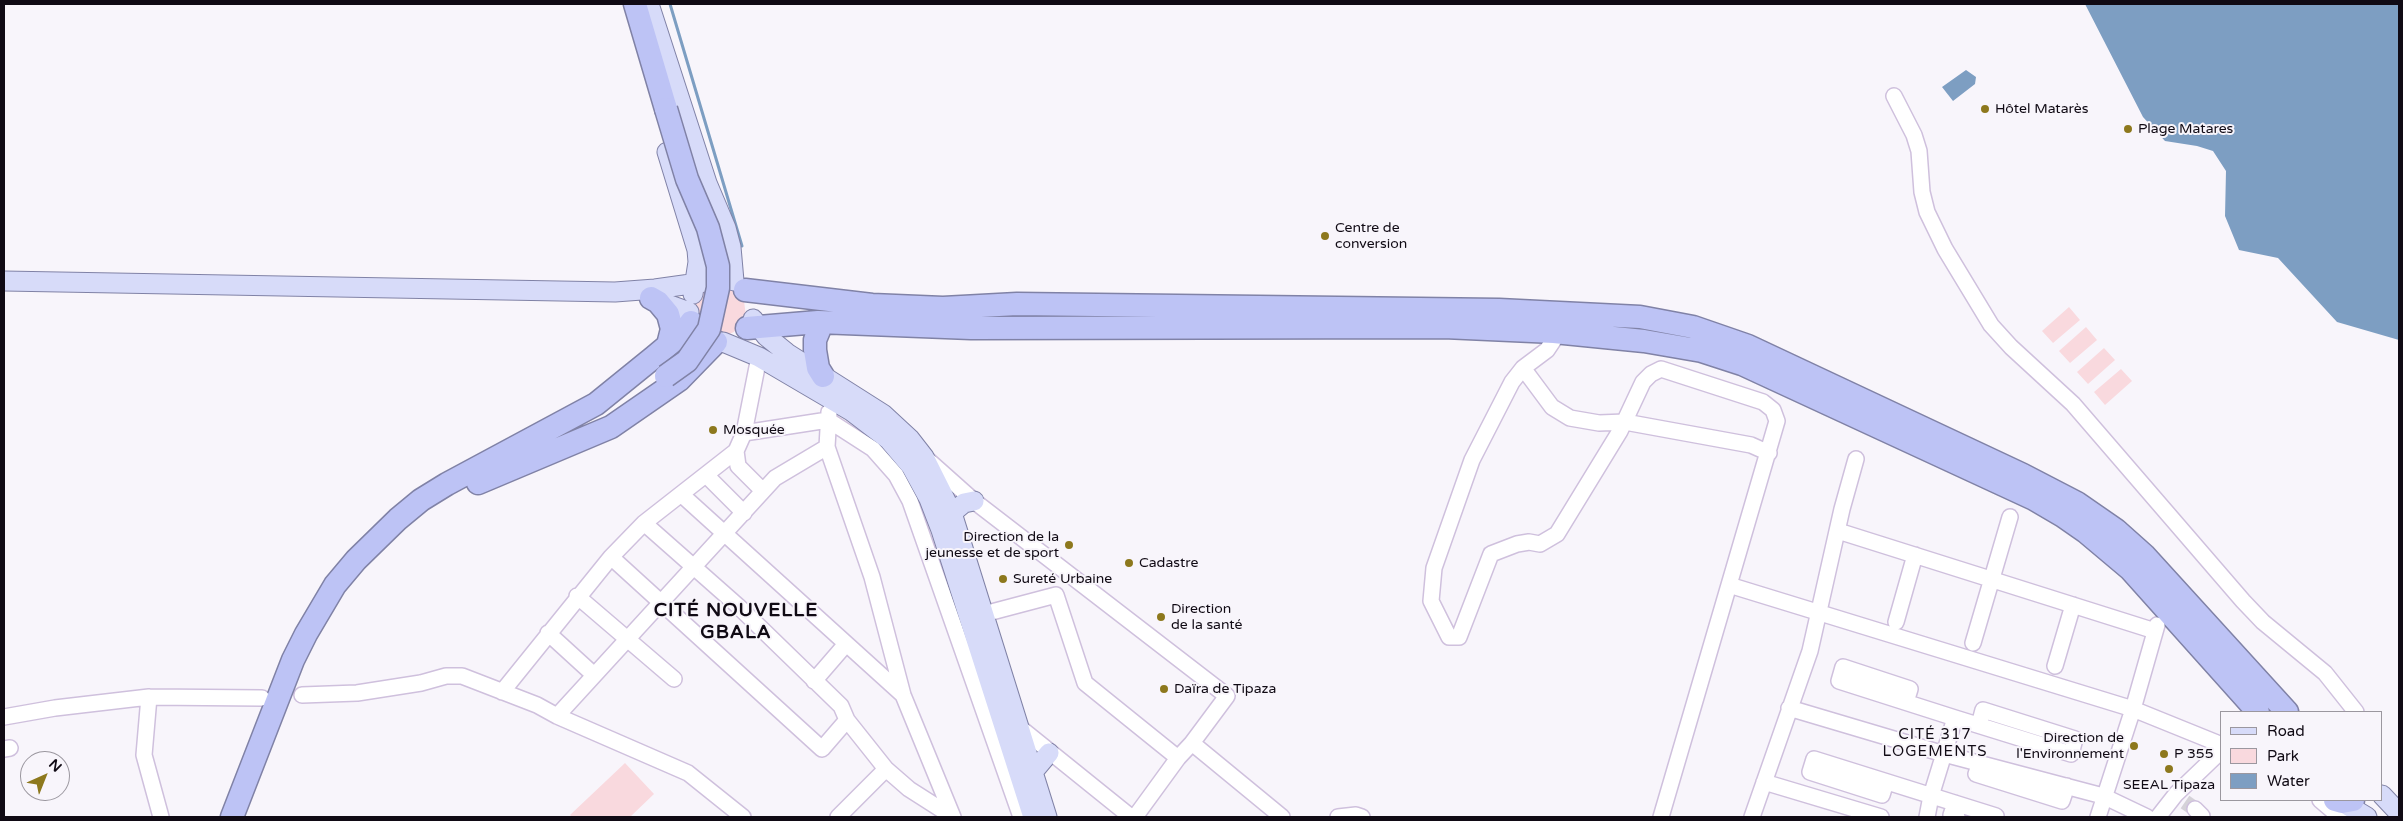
<!DOCTYPE html>
<html>
<head>
<meta charset="utf-8">
<style>
  body { margin:0 }
  #map { position:relative; width:2403px; height:821px; overflow:hidden; background:#f8f5fb; font-family:"Varela Round",sans-serif }
  canvas { display:block }
  .frame { position:absolute; inset:0; border:5px solid #100a14; pointer-events:none }
  .legend { position:absolute; left:2220px; top:711px; width:162px; height:90px; box-sizing:border-box; background:#f8f5fb; border:1px solid #9b979f; margin:0; padding:6px 9px; list-style:none; font-size:15px; color:#100a14 }
  .legend li { display:flex; align-items:center; gap:10px; height:25px }
  .legend b { width:25px; border:1px solid #9b979f }
  .north { position:absolute; left:20px; top:751px; width:50px; height:50px; box-sizing:border-box; background:#f8f5fb; border:1px solid #9b979f; border-radius:50%; rotate:44deg; font-size:14px; font-weight:700; line-height:20px; text-align:center; color:#100a14 }
  .north::after { content:''; display:block; margin:auto; width:18px; height:22px; background:#8d781d; clip-path:polygon(50% 0,100% 100%,50% 72%,0 100%) }
</style>
</head>
<body>
<div id="map">
<canvas width="2403" height="821"></canvas>
<div class="frame"></div>
<ul class="legend">
<li><b style="height:6px;background:#d7dbf9"></b>Road</li>
<li><b style="height:14px;background:#f9d9de"></b>Park</li>
<li><b style="height:14px;background:#7d9ec2"></b>Water</li>
</ul>
<div class="north">N</div>
</div>
<script>
const ctx = document.querySelector('canvas').getContext('2d');
ctx.lineJoin = 'round';
function paint(path, color) { ctx.fillStyle = color; ctx.fill(path, 'evenodd'); }
const toPath = rows => new Path2D(rows.map(r => 'M' + r).join(''));
function trace(path, color, width, dash) { ctx.strokeStyle = color; ctx.lineWidth = width; ctx.lineCap = dash ? 'butt' : 'round'; ctx.setLineDash(dash || []); ctx.stroke(path); }
function drawText(font, color, halo, rows, align = 'center') {
  ctx.font = font + ' "Varela Round",sans-serif'; ctx.lineWidth = 4; ctx.setLineDash([]); ctx.textBaseline = 'middle'; ctx.strokeStyle = halo; ctx.fillStyle = color; for (const [text, x, y, turn = 0] of rows) {
    ctx.save(); ctx.translate(x, y); ctx.rotate((+turn || 0) * Math.PI / 180); ctx.textAlign = isNaN(turn) ? turn : align; if (halo) ctx.strokeText(text, 0, 0); ctx.fillText(text, 0, 0); ctx.restore();
  }
}
const green = toPath([
  [731,287,744,301,746,316,734,332,725,336,715,335,694,309,695,304,702,291],
  [2069,307,2080,320,2053,343,2042,331],
  [2086,327,2097,340,2070,363,2059,351],
  [2104,348,2115,360,2088,384,2077,372],
  [2121,369,2132,381,2105,405,2094,392],
  [625,763,654,794,630,817,572,817,570,815]
]);
const water = toPath([
  [2085,4,2399,4,2399,340,2337,322,2278,258,2239,250,2225,216,2226,171,2213,151,2197,146,2165,141,2143,117],
  [1966,70,1976,77,1975,84,1953,101,1942,87]
]);
const stream = toPath([
  [670,4,742,246]
]);
const minorTunnel = toPath([
  [2185,802,2195,809]
]);
const minor = toPath([
  [1894,96,1914,135,1919,151,1922,192,1927,212,1945,249,1991,325,2011,347,2073,404,2243,601,2263,622,2325,673,2356,712],
  [1559,332,1547,350,1523,368,1512,382,1472,460,1434,568,1431,601,1449,637,1459,637,1491,554,1517,544,1529,542,1540,544,1557,534,1620,431,1643,382,1651,374,1661,369,1763,402,1773,410,1777,421,1661,817],
  [1523,368,1552,407,1570,418,1599,423,1625,422,1751,445,1769,453],
  [829,412,827,447,872,577,903,695,953,817],
  [744,433,828,420,873,449,896,475,910,501,1021,817],
  [736,451,738,466,763,491],
  [928,460,974,501,1227,696,1192,743,1282,817],
  [707,476,744,513],
  [682,495,903,695],
  [644,523,738,606,841,706,847,720,886,769,909,789,953,817],
  [1838,531,2155,631],
  [611,557,822,749,847,720],
  [1729,585,2133,709,2157,625],
  [577,596,674,679],
  [984,614,1056,595,1085,683,1178,758,1192,743],
  [1896,622,1915,555],
  [548,633,594,675],
  [1973,643,2010,517],
  [2055,666,2073,605],
  [814,681,846,644],
  [502,692,611,557,644,523,736,451,744,433,759,357],
  [302,695,357,693,421,683,446,676,462,676,537,705,557,716,688,773,743,817],
  [149,697,144,755,161,817],
  [1906,702,1910,689,1843,667,1839,681,1955,718,2071,754,2075,739,1983,710,1979,725],
  [1789,708,1944,754,2103,796,2147,817],
  [557,716,775,478,827,447],
  [4,717,55,708,149,697,262,698],
  [1018,726,1131,817],
  [4,749,10,748],
  [1980,762,1976,774,2062,801,2067,786],
  [1764,782,1881,817],
  [1886,782,1882,795,1810,772,1814,759,1996,816,1995,817],
  [2320,800,2340,817],
  [1955,803,1951,815,1957,817],
  [2195,809,2202,816],
  [838,817,886,769],
  [1135,817,1178,758],
  [1338,817,1356,815,1362,817],
  [1752,817,1810,651,1842,509,1856,459],
  [1927,817,1931,796,1955,718],
  [2098,817,2133,709,2222,745],
  [2158,817,2176,794,2222,750]
]);
const major = toPath([
  [649,4,707,183,726,228,731,247,734,281],
  [667,152,697,250,698,262,693,294],
  [4,281,615,292,655,289,705,282],
  [653,299,689,312],
  [753,319,766,336,787,353,883,414,910,439,924,457,952,513,1047,817],
  [723,342,759,357,851,411,889,440,911,466,929,499,941,530,1033,817],
  [952,513,964,503,974,501],
  [1033,772,1049,753],
  [2382,795,2399,813],
  [2342,802,2367,817]
]);
const highway = toPath([
  [635,4,666,109],
  [745,290,872,305,943,308,1017,304,1499,310,1640,317,1693,327,1748,346,2023,475,2077,503,2116,530,2144,555,2287,712],
  [651,298,658,302,668,314,672,329,668,345],
  [822,323,815,340,815,350,818,368,823,376],
  [747,328,818,322,971,328,1444,327,1554,332,1644,341,1702,351,1742,364,2034,499,2063,516,2086,532,2130,569,2258,712],
  [478,483,611,427,679,380,716,342],
  [2335,800,2342,802,2353,800],
  [232,817,293,660,306,634,335,585,356,560,398,519,421,500,447,484,596,404,654,357,685,331,691,322]
]);
const highwayBridge = toPath([
  [666,109,687,179,708,228,718,266,718,288,709,329,687,361,666,376]
]);
const markers = [
  [1985,109,5,"#8d781d"],
  [2128,129,5,"#8d781d"],
  [1325,236,5,"#8d781d"],
  [713,430,5,"#8d781d"],
  [1069,545,5,"#8d781d"],
  [1129,563,5,"#8d781d"],
  [1003,579,5,"#8d781d"],
  [1161,617,5,"#8d781d"],
  [1164,689,5,"#8d781d"],
  [2134,746,5,"#8d781d"],
  [2164,754,5,"#8d781d"],
  [2169,769,5,"#8d781d"]
];
const poiNames = [
  ["Hôtel Matarès",1995,109],
  ["Plage Matares",2138,129],
  ["Centre de",1335,228],
  ["conversion",1335,244],
  ["Mosquée",723,430],
  ["Direction de la",1059,537,"right"],
  ["jeunesse et de sport",1059,553,"right"],
  ["Cadastre",1139,563],
  ["Sureté Urbaine",1013,579],
  ["Direction",1171,609],
  ["de la santé",1171,625],
  ["Daïra de Tipaza",1174,689],
  ["Direction de",2124,738,"right"],
  ["l'Environnement",2124,754,"right"],
  ["P 355",2174,754],
  ["SEEAL Tipaza",2169,785,"center"]
];
const neighbourhoodNames = [
  ["CITÉ 317",1935,735],
  ["LOGEMENTS",1935,752]
];
const districtNames = [
  ["CITÉ NOUVELLE",736,611],
  ["GBALA",736,633]
];
paint(green, '#f9d9de');
paint(water, '#7d9ec2');
trace(stream, '#7d9ec2', 3);
trace(minorTunnel, '#d5d2d8', 15, [15, 8]);
trace(minor, '#cfc0dd', 18);
trace(major, '#8082a6', 21);
trace(highway, '#8082a6', 25);
trace(minor, '#fff', 15);
trace(major, '#d7dbf9', 19);
trace(highway, '#bdc3f5', 22);
trace(highwayBridge, '#8082a6', 25, []);
trace(highwayBridge, '#bdc3f5', 22);
for (const [x, y, r, color] of markers) { const dot = new Path2D(); dot.arc(x, y, r, 0, 2 * Math.PI); ctx.fillStyle = color; ctx.fill(dot); trace(dot, '#f8f5fb', 2); }
drawText('14px', '#100a14', '#f8f5fb', poiNames, 'left');
ctx.letterSpacing = '1px';
drawText('15px', '#100a14', '#f8f5fb', neighbourhoodNames);
ctx.letterSpacing = '0px';
ctx.letterSpacing = '1px';
drawText('bold 19px', '#100a14', '#f8f5fb', districtNames);
ctx.letterSpacing = '0px';
</script>
</body>
</html>
